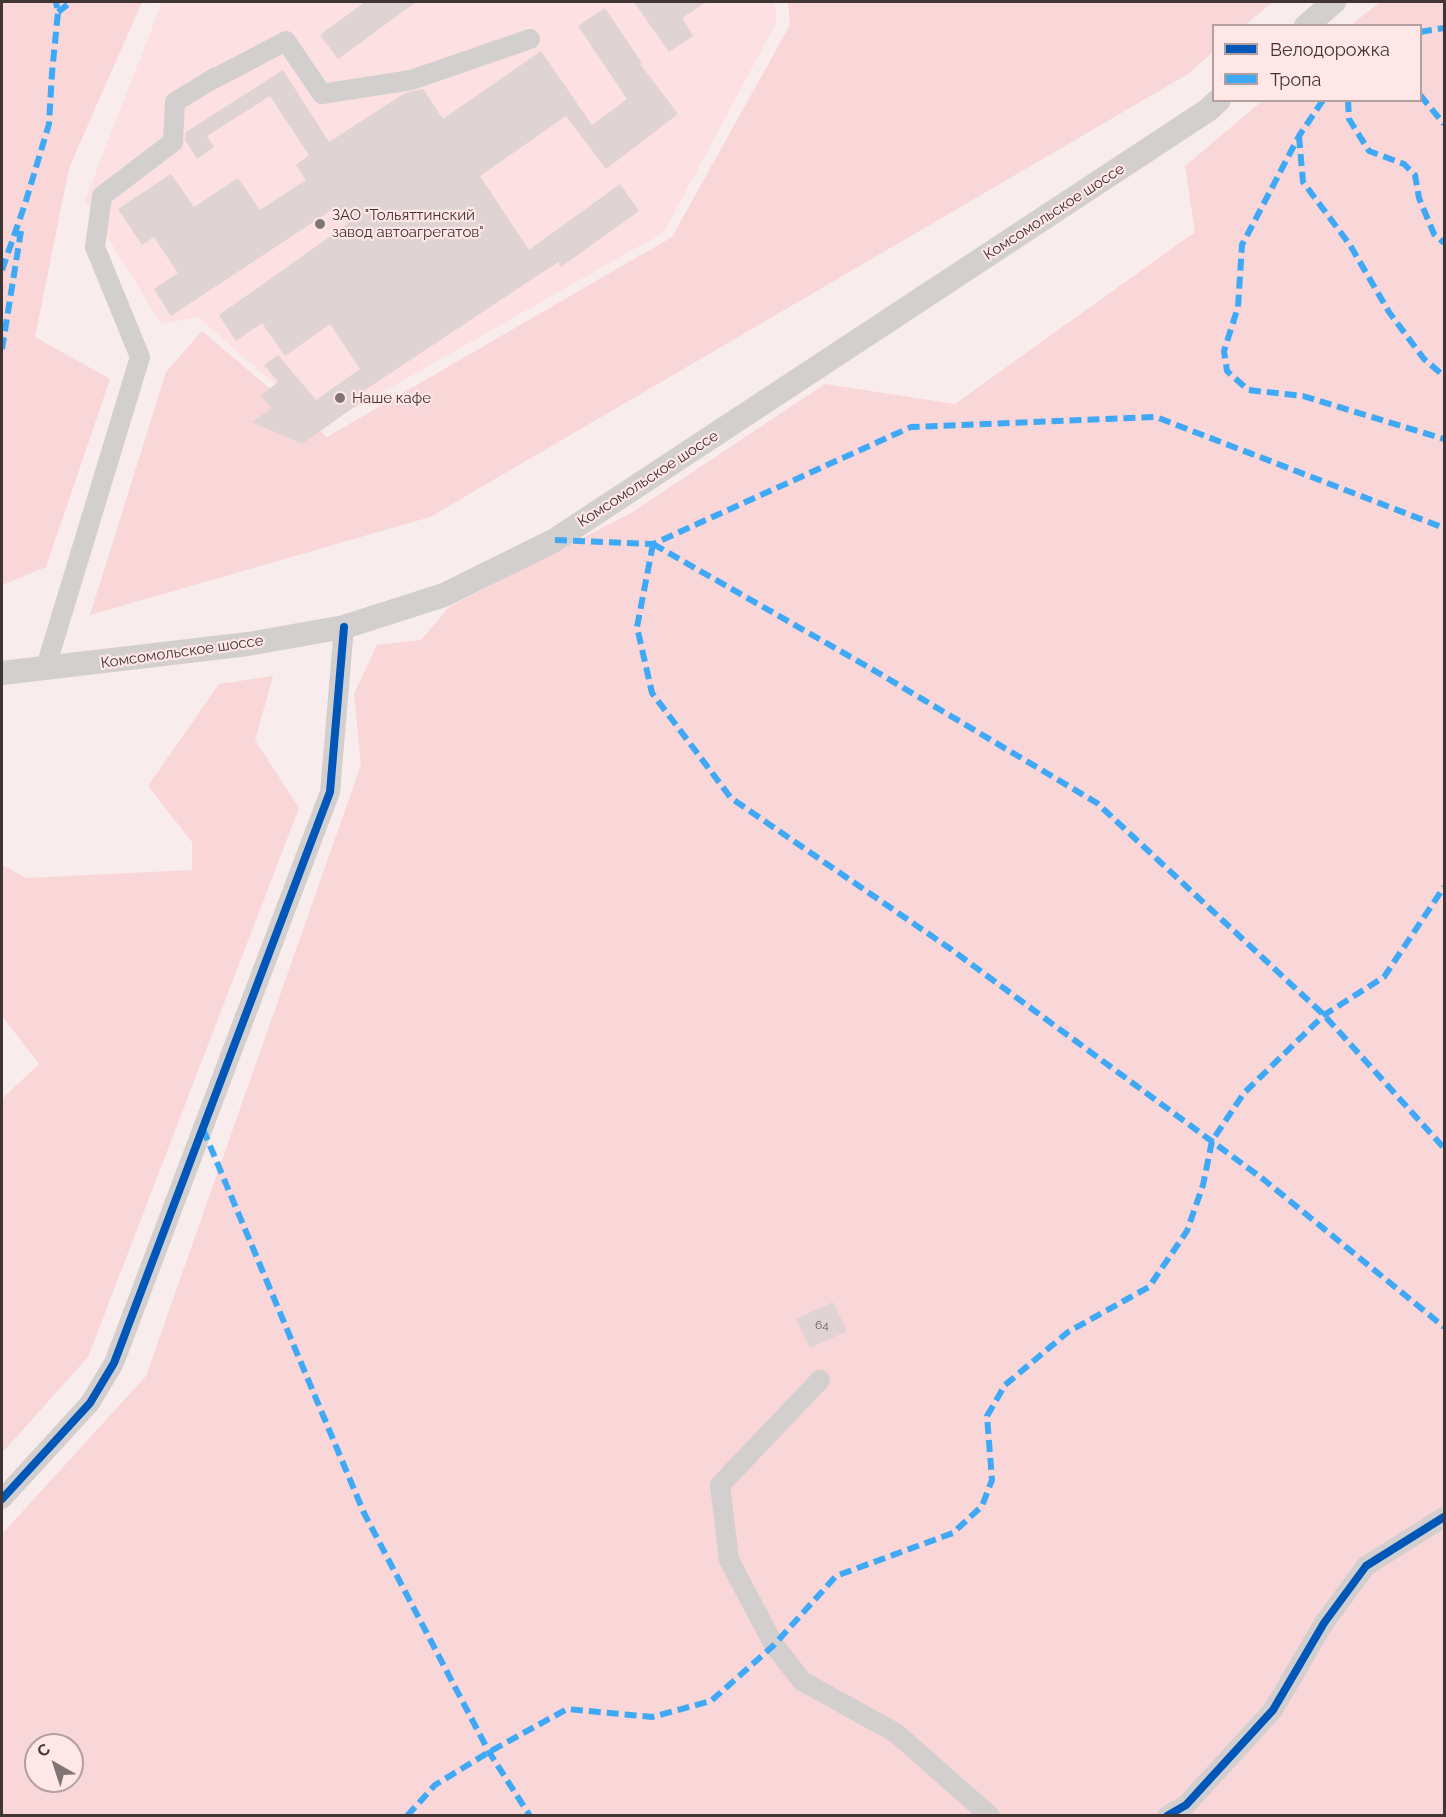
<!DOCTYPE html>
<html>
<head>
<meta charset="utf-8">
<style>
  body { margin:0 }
  #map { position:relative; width:1446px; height:1817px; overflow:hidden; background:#f9ecec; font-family:Raleway,sans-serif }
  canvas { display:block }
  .frame { position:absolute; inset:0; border:3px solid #413435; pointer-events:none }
  .legend { position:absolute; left:1212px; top:24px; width:210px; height:78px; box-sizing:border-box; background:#ffe6e7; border:2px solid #b39fa0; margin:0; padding:8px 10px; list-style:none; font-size:18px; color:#413435 }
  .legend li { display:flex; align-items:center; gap:12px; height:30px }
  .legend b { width:30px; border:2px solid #b39fa0 }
  .north { position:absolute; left:24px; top:1733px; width:60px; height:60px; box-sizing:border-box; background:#ffe6e7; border:2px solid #b39fa0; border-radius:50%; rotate:321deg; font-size:16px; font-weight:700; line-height:24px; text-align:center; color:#413435 }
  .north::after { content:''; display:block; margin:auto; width:21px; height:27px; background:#817475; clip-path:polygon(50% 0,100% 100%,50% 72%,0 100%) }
</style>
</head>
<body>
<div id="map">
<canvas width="1446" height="1817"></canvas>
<div class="frame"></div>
<ul class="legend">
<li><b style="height:8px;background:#0057b8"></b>Велодорожка</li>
<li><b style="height:8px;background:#3fa9f5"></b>Тропа</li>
</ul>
<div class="north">С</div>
</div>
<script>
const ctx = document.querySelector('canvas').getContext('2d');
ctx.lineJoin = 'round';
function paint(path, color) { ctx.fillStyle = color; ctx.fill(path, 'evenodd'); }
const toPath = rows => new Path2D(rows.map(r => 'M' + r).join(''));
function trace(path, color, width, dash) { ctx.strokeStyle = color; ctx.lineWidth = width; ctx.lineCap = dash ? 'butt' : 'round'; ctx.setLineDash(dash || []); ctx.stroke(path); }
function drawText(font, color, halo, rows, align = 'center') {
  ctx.font = font + ' Raleway,sans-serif'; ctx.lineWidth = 4.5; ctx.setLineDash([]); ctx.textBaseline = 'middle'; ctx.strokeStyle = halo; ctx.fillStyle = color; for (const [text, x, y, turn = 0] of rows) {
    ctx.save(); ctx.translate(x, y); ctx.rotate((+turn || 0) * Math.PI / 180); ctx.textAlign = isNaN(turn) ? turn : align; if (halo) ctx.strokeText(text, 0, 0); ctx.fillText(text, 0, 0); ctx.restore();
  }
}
const built = toPath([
  [162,2,775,2,776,23,664,232,323,426,198,317,161,324,85,200]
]);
const green = toPath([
  [2,2,142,2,69,168,35,337,110,379,46,567,2,585],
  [788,2,1273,2,1245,25,1214,26,1213,52,1188,74,430,517,90,615,166,372,202,331,327,437,672,237,790,25],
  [1380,2,1444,2,1444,1815,2,1815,2,1534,146,1376,361,765,354,694,377,645,421,640,449,607,631,513,825,384,955,404,1195,232,1185,166,1262,101,1420,100,1420,26,1351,25],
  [36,1745,72,1745,72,1781,36,1781],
  [273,676,255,740,299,808,88,1357,2,1453,2,1099,39,1064,2,1016,2,865,26,878,192,870,192,842,148,786,219,684]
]);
const building = toPath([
  [365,2,416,2,338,59,320,35],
  [634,2,706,2,682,18,693,36,669,52],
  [605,8,642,63,640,64,678,114,606,169,566,116,480,176,529,250,620,184,639,211,561,267,558,262,359,394,364,400,302,444,252,422,272,408,261,395,278,382,264,365,278,355,316,400,360,369,330,324,285,356,262,323,236,341,219,315,348,224,336,207,171,316,154,289,178,273,154,237,142,245,118,209,171,174,194,207,238,178,260,210,306,180,296,165,309,155,270,96,207,136,214,147,197,159,185,140,186,132,283,70,329,142,405,93,423,89,443,119,541,51,592,125,627,99,578,26],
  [833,1302,847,1331,810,1348,796,1319]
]);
const minor = toPath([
  [208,82,286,41,322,94,411,80,530,39],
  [45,670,140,357,95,247,102,196,173,142,175,102,216,77],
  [820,1380,720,1485,729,1560,774,1645,802,1681,896,1733,990,1816],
  [2,1499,90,1403,114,1363,330,792,344,627],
  [1167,1816,1186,1805,1273,1710,1324,1623,1366,1566,1444,1517]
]);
const major = toPath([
  [1306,26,1334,2],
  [2,673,248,644,344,627,444,595,555,540,1208,110,1219,100]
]);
const quiet = toPath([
  [58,12,71,2],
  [1420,32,1444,28],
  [1420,95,1444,124],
  [1323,100,1299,136,1242,245,1238,307,1224,351,1227,371,1248,390,1303,396,1444,439],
  [1348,100,1349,119,1369,151,1404,164,1415,175,1419,198,1434,234,1444,243],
  [1299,136,1303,182,1350,245,1389,312,1424,359,1444,376],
  [2,270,25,204,49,124,52,73,58,12,56,2],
  [2,349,21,231],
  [555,540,653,544,911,427,1156,417,1444,528],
  [653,544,637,627,652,693,731,798,952,950,1263,1179,1444,1327],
  [653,544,870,668,1097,803,1324,1015,1444,1148],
  [203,1129,364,1513,489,1752,530,1816],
  [407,1816,435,1785,489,1752,567,1709,652,1717,711,1701,774,1645,836,1576,953,1533,982,1506,992,1480,987,1416,1005,1385,1068,1332,1149,1287,1187,1231,1203,1185,1212,1141,1244,1093,1324,1015,1384,977,1444,887]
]);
const cycleway = toPath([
  [2,1499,90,1403,114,1363,330,792,344,627],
  [1167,1816,1186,1805,1273,1710,1324,1623,1366,1566,1444,1517]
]);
const markers = [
  [320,224,6,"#817475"],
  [340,398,6,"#817475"]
];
const numberNames = [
  ["64",822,1325]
];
const streetNames = [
  ["Комсомольское шоссе",1054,212,-33],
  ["Комсомольское шоссе",648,479,-33],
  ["Комсомольское шоссе",182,652,-8]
];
const poiNames = [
  ["ЗАО \"Тольяттинский",332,215],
  ["завод автоагрегатов\"",332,232],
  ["Наше кафе",352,398]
];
paint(built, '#fce0e2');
paint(green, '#f9d6d8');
paint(building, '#dfd3d3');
trace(minor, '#d3cfcf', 20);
trace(major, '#d3cfcf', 24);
trace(quiet, '#3fa9f5', 6, [12, 6]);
trace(cycleway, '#0057b8', 8);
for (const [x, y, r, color] of markers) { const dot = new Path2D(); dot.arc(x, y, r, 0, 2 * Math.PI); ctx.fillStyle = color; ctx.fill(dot); trace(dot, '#ffe6e7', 2); }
drawText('12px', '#685c5c', null, numberNames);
drawText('15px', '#413435', '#ffe6e7', streetNames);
drawText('15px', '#413435', '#ffe6e7', poiNames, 'left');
</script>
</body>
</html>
